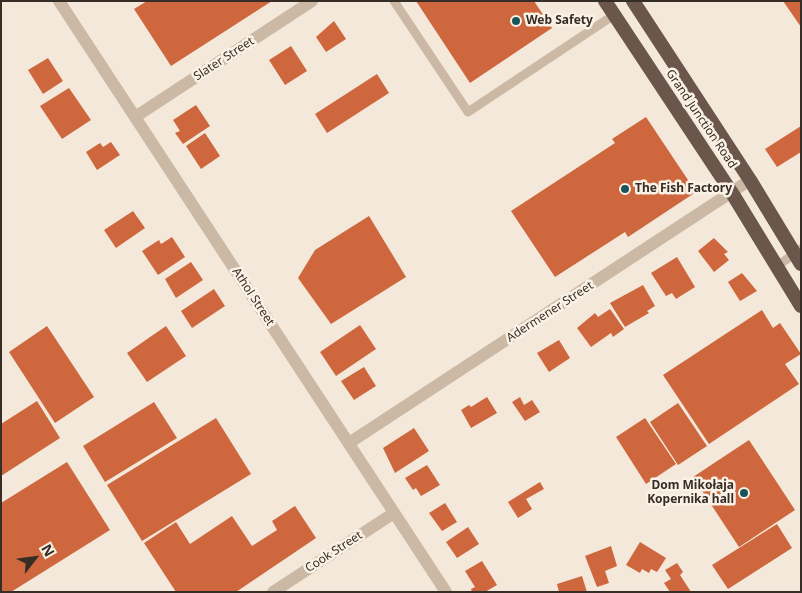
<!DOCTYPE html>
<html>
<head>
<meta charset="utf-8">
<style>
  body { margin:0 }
  #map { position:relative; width:802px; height:593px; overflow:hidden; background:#f3e8d9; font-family:"Noto Sans",sans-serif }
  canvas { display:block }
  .frame { position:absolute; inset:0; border:2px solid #372d27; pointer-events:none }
  .north { position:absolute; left:10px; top:533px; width:50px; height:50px; -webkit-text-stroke:4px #fbf2e6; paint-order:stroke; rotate:60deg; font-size:14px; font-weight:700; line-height:20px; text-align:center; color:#372d27 }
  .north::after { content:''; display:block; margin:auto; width:18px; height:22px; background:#372d27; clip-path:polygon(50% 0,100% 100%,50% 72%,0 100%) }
</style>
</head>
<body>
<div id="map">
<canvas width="802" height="593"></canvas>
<div class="frame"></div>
<div class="north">N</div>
</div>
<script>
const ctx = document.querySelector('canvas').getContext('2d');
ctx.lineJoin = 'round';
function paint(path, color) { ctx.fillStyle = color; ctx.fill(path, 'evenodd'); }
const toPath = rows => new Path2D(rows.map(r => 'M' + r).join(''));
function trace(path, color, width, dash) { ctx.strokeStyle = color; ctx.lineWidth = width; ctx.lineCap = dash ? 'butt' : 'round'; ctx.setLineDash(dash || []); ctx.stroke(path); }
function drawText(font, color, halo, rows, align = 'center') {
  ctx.font = font + ' "Noto Sans",sans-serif'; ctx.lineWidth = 5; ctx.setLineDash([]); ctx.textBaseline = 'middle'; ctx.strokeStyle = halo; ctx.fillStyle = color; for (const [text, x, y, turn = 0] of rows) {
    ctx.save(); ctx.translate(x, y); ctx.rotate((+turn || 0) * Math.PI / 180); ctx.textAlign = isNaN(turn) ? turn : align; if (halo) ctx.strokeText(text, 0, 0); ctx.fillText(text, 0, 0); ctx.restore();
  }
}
const building = toPath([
  [147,1,272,1,171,66,134,9],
  [416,1,534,1,552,28,470,83],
  [783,1,801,1,801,27],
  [334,21,346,39,326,52,316,37],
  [291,46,307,71,285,85,269,60],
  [48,58,63,81,43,94,28,70],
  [377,74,389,93,327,133,315,114],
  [69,88,91,120,62,139,40,106],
  [196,105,210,126,183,144,175,133,180,131,173,120],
  [646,117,696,192,628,237,625,232,555,277,511,211,615,143,612,139],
  [801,126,801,152,777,167,765,149],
  [205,133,220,156,201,169,186,146],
  [111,142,120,155,97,170,86,152,100,143,103,147],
  [133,211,145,228,116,248,104,230],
  [369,216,406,277,331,324,298,278,315,250],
  [172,237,185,257,158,275,142,251,159,240,161,244],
  [714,238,728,252,724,254,729,260,714,272,698,251],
  [677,257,695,287,676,299,672,293,666,296,651,273],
  [191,262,203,280,176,298,165,279],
  [742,273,757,291,740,301,728,282],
  [643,285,655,306,647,311,649,313,625,327,610,303],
  [214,289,225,306,192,328,181,311],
  [610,309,624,329,613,337,611,333,591,347,577,328,595,313,598,317],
  [762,310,773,328,780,323,801,354,785,364,799,384,709,444,663,375],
  [360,325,376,349,336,376,320,352],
  [47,326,94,397,55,423,9,352],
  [166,326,186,356,147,382,127,353],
  [559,340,570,358,549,372,537,353],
  [364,367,376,386,354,400,341,381],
  [487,397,497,413,471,428,461,410,469,405,471,407],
  [520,397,524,405,532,400,540,412,525,421,512,402],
  [37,401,60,438,1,476,1,424],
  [154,402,177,438,105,482,83,446],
  [678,403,707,446,678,465,650,422],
  [216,418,251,474,142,541,107,485],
  [645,418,676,464,646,484,616,437],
  [414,428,429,451,395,473,383,448],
  [749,440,795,510,739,547,693,477],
  [67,462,110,530,11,592,1,592,1,503],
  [427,465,440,485,421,496,416,488,413,490,405,478],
  [540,482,544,489,526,499,532,509,518,518,508,502],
  [445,503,457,522,442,531,429,513],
  [295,506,316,538,236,592,176,592,144,543,176,522,190,544,232,516,252,546,277,530,272,521],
  [777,524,792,548,728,589,712,565],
  [468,527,479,544,457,558,446,542],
  [640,542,666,558,657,572,651,569,649,573,642,569,640,573,626,565],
  [611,546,617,566,605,571,609,583,597,587,585,556],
  [482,561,497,585,485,592,472,592,471,589,475,587,465,571],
  [677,563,683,572,680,575,691,592,670,592,664,583,671,579,665,570],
  [582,576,587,592,559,592,557,584]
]);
const service = toPath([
  [394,1,468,112,614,15],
  [776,267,801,249]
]);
const minor = toPath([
  [59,1,446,592],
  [135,117,312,1],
  [349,443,750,180],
  [273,592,394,513]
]);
const trunk = toPath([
  [605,1,732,193,801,306],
  [633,1,750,180,801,264]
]);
const markers = [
  [516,21,5,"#19545b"],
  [625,189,5,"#19545b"],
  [744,493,5,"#19545b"]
];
const poiNames = [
  ["Web Safety",526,21],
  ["The Fish Factory",635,189],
  ["Dom Mikołaja",734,486,"right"],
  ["Kopernika hall",734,500,"right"]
];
const streetNames = [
  ["Slater Street",224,59,-33],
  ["Grand Junction Road",701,119,56],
  ["Athol Street",253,297,57],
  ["Adermener Street",550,312,-33],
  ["Cook Street",334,552,-33]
];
paint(building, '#ce673d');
trace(service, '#ccb9a5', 9);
trace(minor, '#ccb9a5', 12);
trace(trunk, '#6a564a', 14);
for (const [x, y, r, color] of markers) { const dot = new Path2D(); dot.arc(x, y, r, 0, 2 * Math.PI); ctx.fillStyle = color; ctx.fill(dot); trace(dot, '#fbf2e6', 2); }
drawText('bold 12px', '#372d27', '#fbf2e6', poiNames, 'left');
drawText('12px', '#372d27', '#fbf2e6', streetNames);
</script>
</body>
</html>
